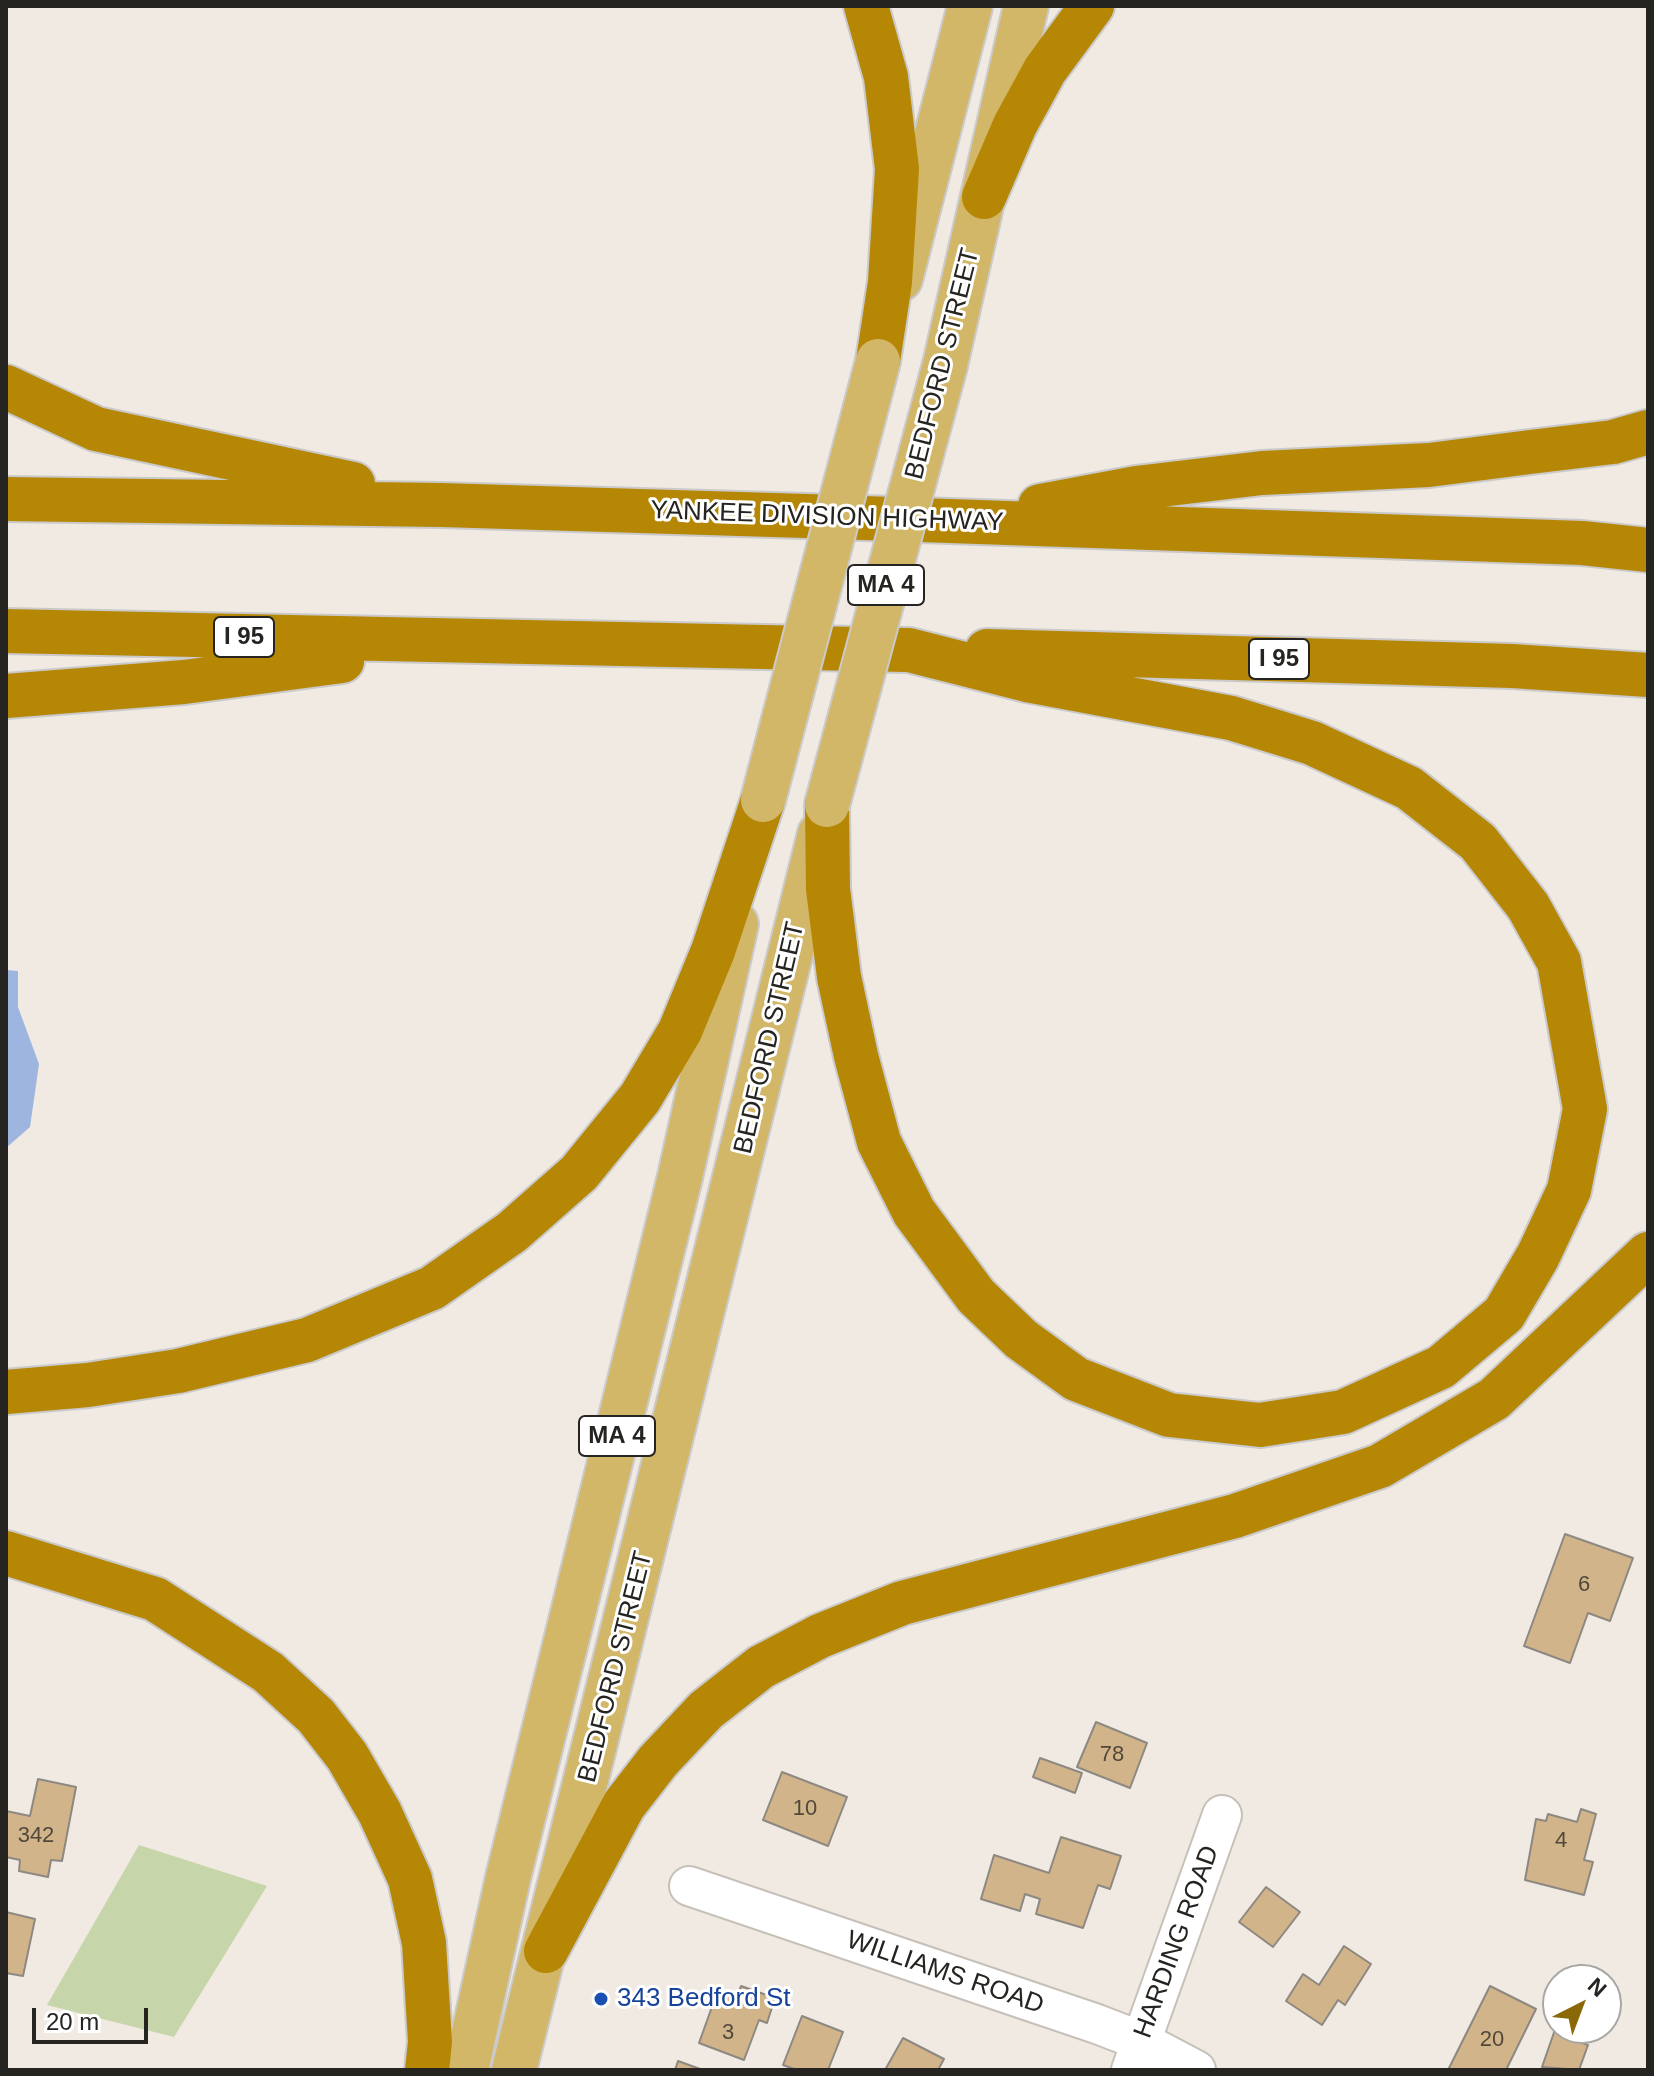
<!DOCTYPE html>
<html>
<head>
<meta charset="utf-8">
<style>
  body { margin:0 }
  #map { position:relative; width:1654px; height:2076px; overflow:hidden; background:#f0eae2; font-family:Helvetica,sans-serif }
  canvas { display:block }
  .frame { position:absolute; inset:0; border:8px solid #262421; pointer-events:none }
  .north { position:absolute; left:1542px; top:1964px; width:80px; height:80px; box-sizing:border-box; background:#fff; border:2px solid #a8a7a6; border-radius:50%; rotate:42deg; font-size:22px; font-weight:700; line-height:32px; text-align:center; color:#262421 }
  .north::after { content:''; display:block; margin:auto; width:28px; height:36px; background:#8a6807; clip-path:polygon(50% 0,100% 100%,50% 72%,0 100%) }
  .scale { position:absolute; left:32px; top:2008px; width:116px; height:36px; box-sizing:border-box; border:4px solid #262421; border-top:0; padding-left:10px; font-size:24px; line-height:28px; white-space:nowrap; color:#262421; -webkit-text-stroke:6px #fff; paint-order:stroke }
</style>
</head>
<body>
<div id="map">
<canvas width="1654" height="2076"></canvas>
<div class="frame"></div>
<div class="north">N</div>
<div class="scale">20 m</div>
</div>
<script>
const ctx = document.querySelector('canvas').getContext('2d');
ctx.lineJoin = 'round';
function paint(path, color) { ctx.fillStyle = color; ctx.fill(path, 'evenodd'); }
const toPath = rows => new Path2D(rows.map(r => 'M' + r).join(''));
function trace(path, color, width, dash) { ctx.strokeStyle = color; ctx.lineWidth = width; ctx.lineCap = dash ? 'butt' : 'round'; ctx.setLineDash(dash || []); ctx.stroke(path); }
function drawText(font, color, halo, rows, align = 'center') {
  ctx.font = font + ' Helvetica,sans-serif'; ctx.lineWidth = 6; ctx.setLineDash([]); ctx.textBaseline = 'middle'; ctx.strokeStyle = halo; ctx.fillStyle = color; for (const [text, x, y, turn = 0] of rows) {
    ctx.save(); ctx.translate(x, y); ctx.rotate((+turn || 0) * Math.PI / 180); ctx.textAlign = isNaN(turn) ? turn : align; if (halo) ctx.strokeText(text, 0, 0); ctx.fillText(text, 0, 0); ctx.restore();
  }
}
const green = toPath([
  [139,1845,267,1886,174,2037,47,2005]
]);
const water = toPath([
  [6,970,18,971,18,1007,39,1064,30,1127,6,1148]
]);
const building = toPath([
  [1565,1534,1633,1558,1610,1621,1588,1613,1570,1663,1524,1646,1565,1534],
  [1096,1722,1147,1743,1130,1788,1077,1767,1096,1722],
  [1040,1758,1082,1773,1075,1793,1033,1777,1040,1758],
  [782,1772,847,1797,828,1846,763,1820,782,1772],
  [38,1779,76,1787,62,1861,51,1860,48,1877,19,1871,20,1860,6,1857,6,1811,30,1816,38,1779],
  [1581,1809,1596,1814,1584,1860,1593,1862,1584,1895,1525,1880,1536,1819,1546,1821,1548,1814,1577,1822,1581,1809],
  [1061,1837,1121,1856,1110,1889,1098,1885,1083,1928,1036,1914,1040,1899,1025,1894,1020,1911,981,1899,994,1855,1049,1873,1061,1837],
  [1266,1887,1300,1912,1273,1947,1239,1922,1266,1887],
  [6,1912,35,1919,23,1976,6,1973,6,1912],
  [1344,1946,1371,1964,1345,2005,1338,2000,1322,2025,1286,2001,1303,1974,1319,1985,1344,1946],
  [741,1986,775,1998,767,2023,759,2020,744,2060,699,2043,718,1990,737,1997,741,1986],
  [1490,1986,1536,2009,1506,2070,1448,2070,1490,1986],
  [802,2016,843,2032,828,2070,797,2070,783,2065,802,2016],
  [1558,2021,1558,2028,1579,2028,1574,2040,1588,2045,1579,2070,1542,2067,1558,2021],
  [903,2038,944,2059,938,2070,885,2070,903,2038],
  [678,2061,703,2070,675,2070,678,2061]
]);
const minor = toPath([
  [689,1886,1097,2024,1141,2041,1196,2070],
  [1131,2070,1222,1815]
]);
const primary = toPath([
  [900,279,970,6],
  [945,365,1026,6],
  [466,2070,508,1878,680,1177,736,924],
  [514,2070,820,834]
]);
const motorway = toPath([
  [866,6,886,77,897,169,890,282,878,361],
  [984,197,1015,125,1045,70,1092,6],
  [6,387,96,429,353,484],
  [6,499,441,505,806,516,1582,543,1648,550],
  [1040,506,1136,488,1262,473,1429,465,1530,452,1613,442,1648,432],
  [6,631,906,650],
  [987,651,1512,666,1648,675],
  [6,696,184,682,342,661],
  [827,805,828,889,839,977,856,1056,879,1142,914,1212,976,1296,1021,1339,1076,1379,1169,1415,1260,1425,1343,1412,1441,1367,1504,1314,1538,1256,1569,1190,1585,1109,1559,962,1528,906,1478,842,1409,788,1312,743,1231,718,1027,680,909,650],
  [6,1392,88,1385,178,1371,307,1340,432,1288,512,1232,579,1173,640,1098,680,1031,713,951,763,800],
  [6,1553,155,1599,268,1672,316,1716,347,1756,380,1813,410,1879,424,1943,430,2042,427,2070],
  [546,1951,624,1805,658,1761,706,1710,761,1667,820,1636,902,1603,1235,1516,1380,1466,1494,1399,1648,1254]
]);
const primaryBridge = toPath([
  [763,800,878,361],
  [827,805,945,365]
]);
const markers = [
  [601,1999,8,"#1a4fb4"]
];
const numberNames = [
  ["6",1584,1585],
  ["78",1112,1755],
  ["10",805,1809],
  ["342",36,1836],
  ["4",1561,1841],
  ["3",728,2033],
  ["20",1492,2040]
];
const shields = [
  [886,585,76],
  [244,637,60],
  [1279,659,60],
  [617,1436,76]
];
const shieldNames = [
  ["MA 4",886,585],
  ["I 95",244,637],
  ["I 95",1279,659],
  ["MA 4",617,1436]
];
const streetNames = [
  ["BEDFORD STREET",943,364,-76],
  ["YANKEE DIVISION HIGHWAY",827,517,2],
  ["BEDFORD STREET",770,1038,-77],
  ["BEDFORD STREET",616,1667,-76],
  ["HARDING ROAD",1177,1942,-70],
  ["WILLIAMS ROAD",945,1973,19]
];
const transitNames = [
  ["343 Bedford St",617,1999]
];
paint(green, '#c7d6aa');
paint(water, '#9eb5df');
paint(building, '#d2b48a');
trace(building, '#8d8881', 2);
trace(minor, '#c6c0b9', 42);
trace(primary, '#cbcaca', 48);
trace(motorway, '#cbcaca', 48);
trace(minor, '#fff', 38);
trace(primary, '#d3b769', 44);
trace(motorway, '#b68705', 44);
trace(primaryBridge, '#cbcaca', 48, []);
trace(primaryBridge, '#d3b769', 44);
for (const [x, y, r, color] of markers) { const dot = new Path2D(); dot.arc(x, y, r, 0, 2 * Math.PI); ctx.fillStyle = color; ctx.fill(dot); trace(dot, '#fff', 3); }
drawText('22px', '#51483b', null, numberNames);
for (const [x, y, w] of shields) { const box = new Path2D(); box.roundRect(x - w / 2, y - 20, w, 40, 6); ctx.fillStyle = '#fff'; ctx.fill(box); trace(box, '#262421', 2); }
drawText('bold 24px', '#262421', null, shieldNames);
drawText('26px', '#262421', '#fff', streetNames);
drawText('26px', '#164399', '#fff', transitNames, 'left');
</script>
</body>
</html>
